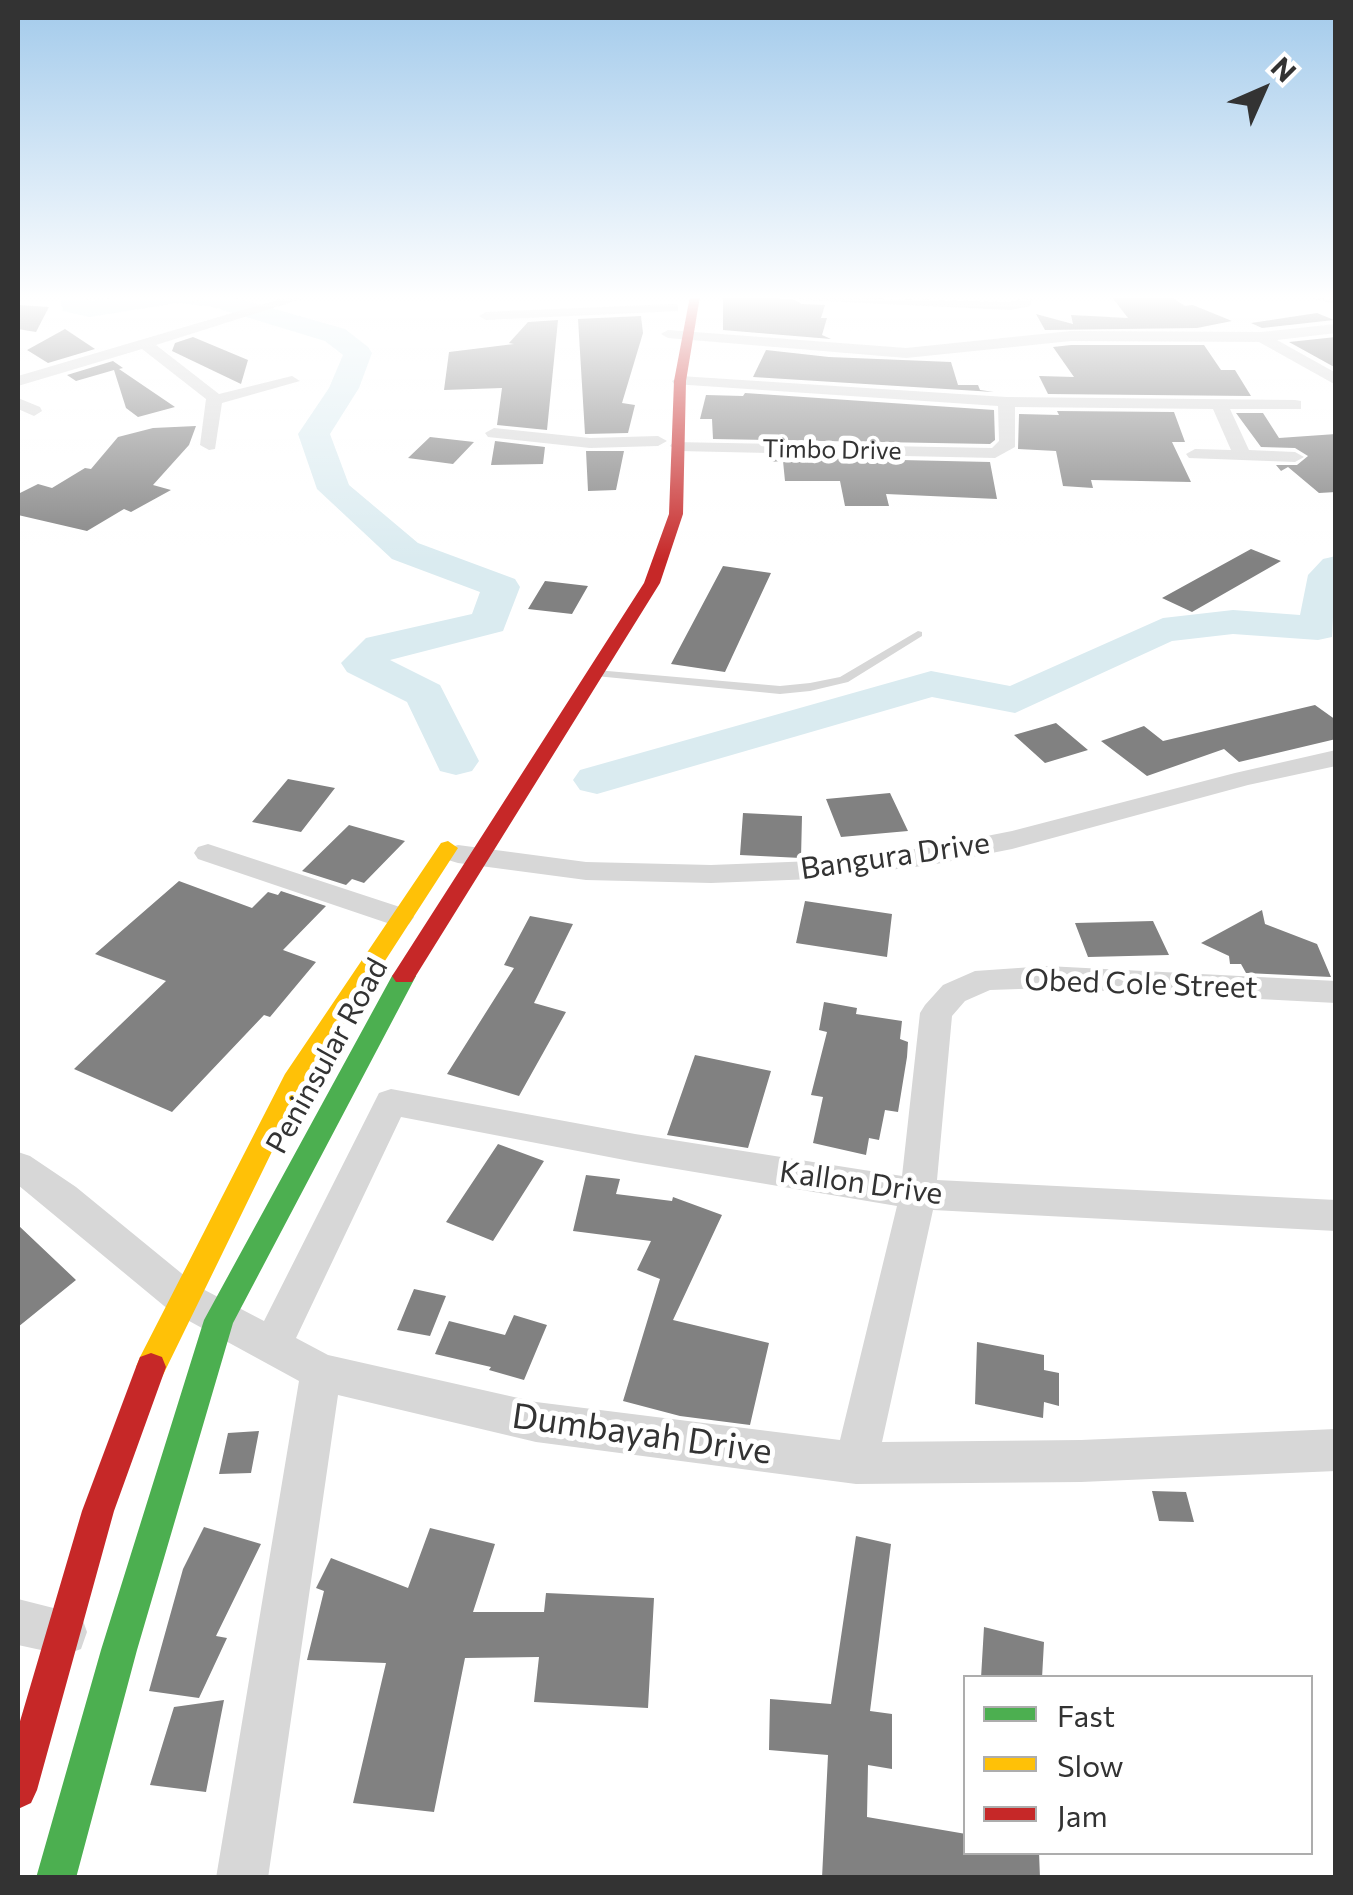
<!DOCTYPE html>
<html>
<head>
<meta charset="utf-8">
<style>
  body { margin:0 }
  #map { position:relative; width:1353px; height:1895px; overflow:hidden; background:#fff; font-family:Commissioner,sans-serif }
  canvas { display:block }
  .frame { position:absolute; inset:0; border:20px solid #333; pointer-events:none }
  .legend { position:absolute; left:963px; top:1675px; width:350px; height:180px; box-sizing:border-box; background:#fff; border:2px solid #adadad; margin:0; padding:12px 18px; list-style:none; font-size:30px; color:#333 }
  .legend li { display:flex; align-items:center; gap:20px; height:50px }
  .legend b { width:50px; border:2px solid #adadad }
  .north { position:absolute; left:1213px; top:40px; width:100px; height:100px; -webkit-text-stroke:8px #fff; paint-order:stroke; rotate:45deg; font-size:28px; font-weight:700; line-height:40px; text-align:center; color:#333 }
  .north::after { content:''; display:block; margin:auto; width:35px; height:45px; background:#333; clip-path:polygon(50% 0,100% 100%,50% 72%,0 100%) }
</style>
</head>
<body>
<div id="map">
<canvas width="1353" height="1895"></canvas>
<div class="frame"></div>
<ul class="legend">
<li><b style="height:12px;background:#4caf50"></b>Fast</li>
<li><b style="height:12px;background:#ffc107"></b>Slow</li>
<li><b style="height:12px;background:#c62828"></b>Jam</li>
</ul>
<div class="north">N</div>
</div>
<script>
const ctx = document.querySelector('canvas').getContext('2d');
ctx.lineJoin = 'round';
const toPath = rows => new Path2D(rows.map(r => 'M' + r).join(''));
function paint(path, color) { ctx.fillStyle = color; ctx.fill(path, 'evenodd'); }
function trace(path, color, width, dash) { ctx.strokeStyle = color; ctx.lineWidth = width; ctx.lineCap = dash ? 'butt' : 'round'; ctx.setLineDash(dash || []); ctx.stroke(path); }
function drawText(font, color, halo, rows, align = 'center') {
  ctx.font = font + ' Commissioner,sans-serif'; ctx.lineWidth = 10; ctx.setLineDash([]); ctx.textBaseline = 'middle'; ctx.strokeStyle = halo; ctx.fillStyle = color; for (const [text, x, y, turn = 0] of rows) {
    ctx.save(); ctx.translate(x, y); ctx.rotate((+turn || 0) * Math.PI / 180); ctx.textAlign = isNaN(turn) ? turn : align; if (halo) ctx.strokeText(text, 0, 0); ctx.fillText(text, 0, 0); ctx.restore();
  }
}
const river = toPath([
  [59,296,85,296,89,301,125,296,229,296,345,329,368,347,372,353,359,388,330,434,349,485,418,543,515,579,520,587,503,631,390,660,440,685,479,761,472,771,456,775,440,771,407,702,347,672,341,663,366,638,472,614,480,592,392,559,317,489,298,434,329,388,343,355,325,341,213,307,178,303,89,317,63,311,59,296],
  [1336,556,1332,637,1318,640,1233,634,1172,641,1015,713,932,697,597,794,580,790,573,780,580,770,931,671,1010,686,1163,618,1233,610,1300,615,1308,575,1323,559,1336,556]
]);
const building = toPath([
  [723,296,793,299,802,304,825,305,821,318,827,318,822,335,831,339,723,330],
  [1111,296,1170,296,1185,306,1193,305,1232,321,1197,328,1045,330,1036,314,1073,324,1071,315,1128,318],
  [18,305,49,307,36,332,18,329],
  [1317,313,1334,320,1262,328,1251,323],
  [641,316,643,333,622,403,635,405,628,433,585,434,578,319],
  [558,320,547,430,497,425,502,388,444,390,449,352,514,344,509,343,528,322],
  [65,329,95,349,48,363,27,350],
  [193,337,248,360,241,384,172,351,175,343],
  [1336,337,1336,368,1289,342],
  [1071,345,1204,345,1221,370,1235,370,1251,396,1048,394,1039,376,1074,377,1053,347],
  [766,350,829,357,951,362,958,385,978,385,980,390,994,392,753,377],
  [113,361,123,368,119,369,175,407,138,417,126,408,114,370,76,381,67,375],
  [745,393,994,410,995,440,990,444,713,439,712,419,700,419,706,395,743,396],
  [1057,411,1174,412,1185,442,1172,442,1191,482,1091,480,1093,488,1063,486,1056,451,1018,449,1019,414,1059,415],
  [1236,413,1263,413,1279,438,1336,434,1336,492,1319,493,1288,467,1281,471,1276,465,1297,465,1308,456,1295,448,1261,447],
  [196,426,189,445,153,485,171,490,131,512,124,509,87,531,18,515,18,494,38,484,52,488,85,468,91,469,118,437,153,428],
  [430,437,474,442,453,464,408,458],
  [495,441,545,447,543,464,491,465],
  [586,451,624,451,616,490,588,491],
  [768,457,990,462,997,499,886,494,889,506,845,506,840,481,785,481,783,461,769,462],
  [1251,549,1281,561,1192,612,1162,598],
  [723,566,771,573,725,672,671,664],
  [545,581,588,586,572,614,528,609],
  [1315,705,1336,720,1336,739,1239,762,1224,749,1147,776,1101,741,1144,726,1163,741],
  [1056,723,1088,750,1045,763,1014,735],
  [288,779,335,788,301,832,252,822],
  [890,793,908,831,841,837,826,799],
  [743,813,802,816,801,858,740,855],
  [349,825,405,841,364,883,352,879,346,885,302,871],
  [179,881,252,908,268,892,278,895,281,891,326,906,283,950,316,962,270,1017,264,1015,172,1112,74,1069,166,981,95,954],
  [805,901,892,914,887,957,796,943],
  [1262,910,1265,924,1317,944,1331,977,1246,973,1241,964,1230,964,1229,956,1201,943],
  [530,916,573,924,534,1003,566,1012,519,1096,447,1074,514,968,504,965],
  [1153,921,1169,955,1088,957,1075,923],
  [824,1002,857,1008,856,1014,902,1021,900,1039,908,1042,907,1057,898,1112,885,1110,879,1140,869,1138,866,1155,813,1143,823,1097,811,1095,827,1032,819,1030],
  [695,1055,771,1071,748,1148,667,1135],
  [498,1144,544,1161,493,1241,446,1222],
  [586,1175,620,1179,616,1194,672,1201,673,1197,722,1215,673,1320,769,1343,750,1425,680,1416,623,1401,660,1279,637,1270,651,1241,573,1231],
  [18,1225,76,1280,18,1327],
  [414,1289,446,1296,430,1336,397,1330],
  [514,1315,547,1325,524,1380,489,1370,491,1367,435,1354,449,1321,505,1335],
  [977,1342,1044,1355,1044,1370,1059,1373,1059,1406,1044,1402,1043,1418,975,1404],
  [259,1431,251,1473,219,1474,228,1433],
  [1152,1491,1186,1492,1194,1522,1159,1521],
  [204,1527,261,1544,216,1636,227,1638,199,1698,149,1691,183,1569],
  [430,1528,495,1544,473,1612,544,1612,546,1593,654,1598,648,1708,534,1702,539,1657,465,1658,434,1812,353,1803,386,1663,307,1660,324,1591,316,1588,331,1558,408,1588],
  [856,1536,891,1544,870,1711,892,1714,892,1769,868,1765,867,1817,966,1834,966,1852,1039,1852,1040,1878,822,1878,828,1755,769,1750,770,1699,831,1704],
  [984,1627,1044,1642,1042,1678,981,1678],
  [224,1700,206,1792,150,1785,174,1707]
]);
const path = toPath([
  [192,302,210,296]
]);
const lane = toPath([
  [1305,296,1336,300,1336,304,1307,297,1305,296],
  [918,631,922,632,922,636,848,682,810,691,780,694,596,676,590,673,596,670,780,686,810,683,840,677,918,631]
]);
const street = toPath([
  [290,296,311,296,156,345,219,394,292,376,300,381,222,403,215,449,209,450,200,445,206,399,142,349,18,386,18,376,290,296],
  [795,296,1011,302,1018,300,1019,296,1033,296,1030,306,1011,310,802,300,795,296],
  [673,304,678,305,678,311,486,320,479,316,486,312,673,304],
  [1336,324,1336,333,1277,340,1336,373,1336,385,1259,342,1071,341,906,358,668,338,661,334,668,330,906,348,1071,331,1262,332,1336,324],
  [680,376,1006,397,1295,400,1301,401,1301,409,1230,409,1249,450,1295,452,1304,457,1295,462,1189,458,1186,454,1195,449,1231,450,1213,409,1015,407,1015,447,995,458,679,451,670,446,673,442,992,448,999,441,998,406,674,384,672,381,680,376],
  [18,398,40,407,42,411,34,416,18,409,18,398],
  [494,428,590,438,658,436,667,441,658,446,590,448,488,437,485,433,494,428],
  [1336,750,1336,766,1248,785,1012,849,931,865,814,879,711,883,586,880,458,863,448,860,444,854,448,848,458,845,586,862,711,865,814,861,931,847,1012,831,1235,773,1336,750],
  [208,844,409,910,414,917,409,924,399,927,198,859,194,853,198,847,208,844],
  [1047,966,1336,981,1336,1003,1047,988,990,990,965,1001,952,1016,937,1180,1336,1200,1336,1231,933,1210,882,1442,1081,1440,1336,1429,1336,1471,1081,1482,856,1484,536,1442,338,1395,268,1878,216,1878,299,1381,169,1310,18,1185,18,1152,30,1156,76,1187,197,1286,264,1321,379,1093,391,1089,635,1134,902,1176,920,1013,925,1005,943,985,975,971,1047,966],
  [401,1117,635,1162,897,1206,840,1440,536,1402,328,1355,296,1338,401,1117],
  [18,1599,81,1615,87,1632,81,1649,64,1655,18,1645,18,1599]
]);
const fast = toPath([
  [404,968,416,976,233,1323,137,1650,76,1878,36,1878,101,1650,204,1320,392,976,404,968]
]);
const slow = toPath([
  [448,841,458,848,304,1086,162,1377,151,1381,140,1377,136,1367,140,1357,285,1074,441,843,448,841]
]);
const jam = toPath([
  [690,296,700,296,686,381,683,514,660,583,412,982,396,982,392,976,396,970,644,583,669,514,674,381,690,296],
  [151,1353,162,1357,166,1367,114,1511,37,1790,31,1803,18,1809,18,1728,82,1511,136,1367,140,1357,151,1353]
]);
const farStreetnames = [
  ["Timbo Drive",832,450,1]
];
const streetNames = [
  ["Bangura Drive",895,856,-8],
  ["Obed Cole Street",1141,984,2],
  ["Peninsular Road",327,1056,-61],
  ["Kallon Drive",861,1183,8]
];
const nearStreetnames = [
  ["Dumbayah Drive",642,1434,8]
];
paint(river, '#daebf0');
paint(building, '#818181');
trace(path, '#d5d5d5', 2.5, [2.5, 2.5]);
paint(lane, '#d7d7d7');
paint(street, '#d7d7d7');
paint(fast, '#4caf50');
paint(slow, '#ffc107');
paint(jam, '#c62828');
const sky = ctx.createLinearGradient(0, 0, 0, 561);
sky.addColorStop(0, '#a2caeb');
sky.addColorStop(0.53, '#fff');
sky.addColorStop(1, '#ffffff00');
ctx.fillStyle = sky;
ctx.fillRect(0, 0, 1353, 561);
drawText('25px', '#333', '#fff', farStreetnames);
drawText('30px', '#333', '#fff', streetNames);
drawText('35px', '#333', '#fff', nearStreetnames);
</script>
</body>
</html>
